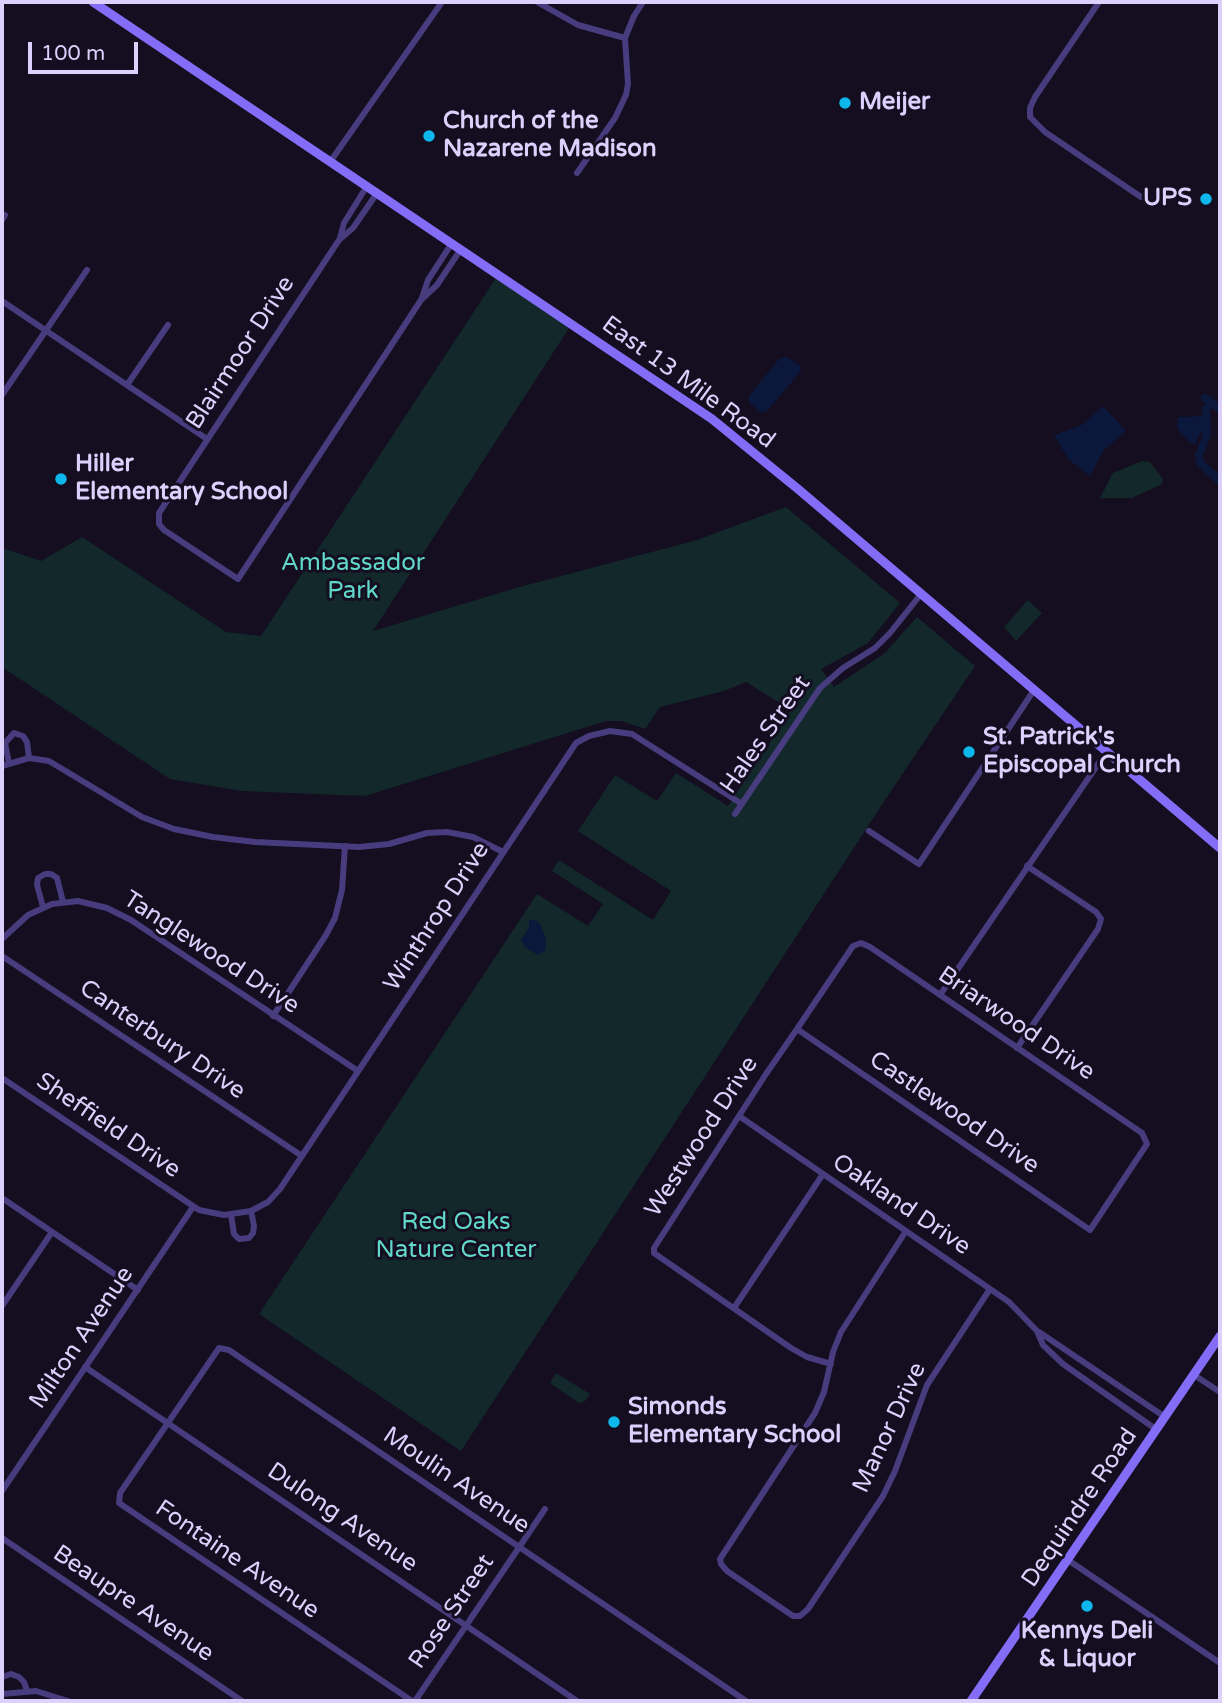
<!DOCTYPE html>
<html>
<head>
<meta charset="utf-8">
<style>
  body { margin:0 }
  #map { position:relative; width:1222px; height:1703px; overflow:hidden; background:#140e20; font-family:"Varela Round",sans-serif }
  canvas { display:block }
  .frame { position:absolute; inset:0; border:4px solid #dcd1fc; pointer-events:none }
  .scale { position:absolute; left:28px; top:42px; width:110px; height:32px; box-sizing:border-box; border:4px solid #dcd1fc; border-top:0; padding-left:9px; font-size:21px; line-height:24px; white-space:nowrap; color:#dcd1fc; -webkit-text-stroke:5px #140e20; paint-order:stroke }
</style>
</head>
<body>
<div id="map">
<canvas width="1222" height="1703"></canvas>
<div class="frame"></div>
<div class="scale">100 m</div>
</div>
<script>
const ctx = document.querySelector('canvas').getContext('2d');
ctx.lineJoin = 'round';
function paint(path, color) { ctx.fillStyle = color; ctx.fill(path, 'evenodd'); }
const toPath = rows => new Path2D(rows.map(r => 'M' + r).join(''));
function trace(path, color, width, dash) { ctx.strokeStyle = color; ctx.lineWidth = width; ctx.lineCap = dash ? 'butt' : 'round'; ctx.setLineDash(dash || []); ctx.stroke(path); }
function drawText(font, color, halo, rows, align = 'center') {
  ctx.font = font + ' "Varela Round",sans-serif'; ctx.lineWidth = 6; ctx.setLineDash([]); ctx.textBaseline = 'middle'; ctx.strokeStyle = halo; ctx.fillStyle = color; for (const [text, x, y, turn = 0] of rows) {
    ctx.save(); ctx.translate(x, y); ctx.rotate((+turn || 0) * Math.PI / 180); ctx.textAlign = isNaN(turn) ? turn : align; if (halo) ctx.strokeText(text, 0, 0); ctx.fillText(text, 0, 0); ctx.restore();
  }
}
const green = toPath([
  [498,275,571,325,373,631,516,588,697,540,786,507,900,603,868,643,821,669,834,687,885,653,917,617,975,666,887,797,461,1451,259,1314,537,894,588,926,603,904,552,871,559,860,653,920,671,891,578,831,615,775,657,801,676,773,728,806,791,710,746,682,724,691,660,707,645,729,622,721,606,721,365,796,242,791,170,779,2,667,2,548,41,561,82,537,226,632,261,636],
  [1142,461,1150,462,1163,479,1162,484,1132,498,1100,498,1113,473],
  [1028,600,1042,613,1016,641,1004,627],
  [556,1373,590,1394,584,1402,579,1403,550,1383]
]);
const water = toPath([
  [787,357,801,366,801,371,768,410,762,413,749,403,749,396,779,359],
  [1103,406,1126,431,1104,450,1090,476,1068,459,1054,435,1082,425],
  [1206,416,1207,432,1200,433,1195,445,1187,440,1177,428,1178,417],
  [529,920,536,920,540,924,546,939,546,950,538,955,525,947,521,940,529,927]
]);
const canal = toPath([
  [1205,398,1220,409],
  [1211,402,1206,409,1207,434,1199,456,1201,464,1220,481]
]);
const street = toPath([
  [537,2,578,25,625,38],
  [1099,2,1035,97,1030,108,1030,117,1045,132,1141,197],
  [330,162,442,2],
  [577,173,615,118,626,95,628,84,625,38,634,16,643,2],
  [377,193,353,228,339,240,159,513,159,524,164,530,238,579,421,300,437,285,461,249],
  [2,220,5,215],
  [340,238,344,223,367,186],
  [422,298,428,280,452,243],
  [2,301,207,439],
  [127,385,168,325],
  [2,395,87,270],
  [9,763,5,743,14,733,23,736,27,742,29,758],
  [2,766,29,758,49,761,142,817,174,829,213,837,255,842,359,847,389,844,427,833,447,832,473,837,503,852],
  [735,814,820,688,843,668,875,648,890,633,921,594],
  [869,831,919,864,1034,690],
  [43,907,37,885,38,878,45,874,51,874,57,878,63,902],
  [2,939,28,915,52,904,78,901,107,908,131,920,358,1071],
  [2,956,302,1156],
  [940,995,1107,751],
  [273,1016,326,935,335,918,342,890,345,846],
  [797,1029,1090,1230,1147,1144,1142,1133,870,947,861,943,853,946,797,1029,766,1074,654,1248,654,1253,664,1260,791,1348,807,1357,831,1364],
  [1017,1048,1098,929,1101,919,1096,912,1027,866],
  [2,1078,199,1210,224,1215,251,1211,268,1202,280,1189,576,743,589,736,610,731,632,734,742,804],
  [739,1116,1009,1302,1037,1331,1043,1345,1063,1364,1157,1430],
  [2,1198,138,1290],
  [231,1215,234,1234,239,1239,249,1238,253,1233,254,1226,251,1211],
  [906,1231,841,1332,833,1352,824,1392,815,1413,720,1559,721,1564,727,1571,793,1616,800,1616,808,1609,883,1496,895,1471,927,1385,990,1289],
  [2,1306,52,1232],
  [734,1308,823,1174],
  [1039,1332,1165,1417],
  [85,1367,577,1701],
  [1194,1375,1220,1392],
  [2,1491,193,1207],
  [2,1538,242,1701],
  [1068,1560,1220,1663],
  [2,1677,11,1674,19,1677,24,1682,27,1691],
  [2,1694,36,1691,68,1701],
  [412,1701,119,1503,120,1493,219,1348,229,1350,746,1701],
  [415,1701,545,1509]
]);
const secondary = toPath([
  [93,2,712,419,798,489,1220,848],
  [971,1701,1220,1336]
]);
const markers = [
  [845,103,7,"#0eb7eb"],
  [429,136,7,"#0eb7eb"],
  [1206,199,7,"#0eb7eb"],
  [61,479,7,"#0eb7eb"],
  [969,752,7,"#0eb7eb"],
  [614,1422,7,"#0eb7eb"],
  [1087,1606,7,"#0eb7eb"]
];
const poiNames = [
  ["Meijer",859,103],
  ["Church of the",443,122],
  ["Nazarene Madison",443,150],
  ["UPS",1192,199,"right"],
  ["Hiller",75,465],
  ["Elementary School",75,493],
  ["St. Patrick's",983,738],
  ["Episcopal Church",983,766],
  ["Simonds",628,1408],
  ["Elementary School",628,1436],
  ["Kennys Deli",1087,1632,"center"],
  ["& Liquor",1087,1660,"center"]
];
const streetNames = [
  ["Blairmoor Drive",241,353,-57],
  ["East 13 Mile Road",688,383,36],
  ["Hales Street",766,735,-55],
  ["Winthrop Drive",437,917,-57],
  ["Tanglewood Drive",211,953,33],
  ["Briarwood Drive",1016,1024,34],
  ["Canterbury Drive",162,1040,34],
  ["Castlewood Drive",954,1113,34],
  ["Sheffield Drive",108,1126,34],
  ["Westwood Drive",702,1137,-57],
  ["Oakland Drive",901,1205,34],
  ["Milton Avenue",82,1338,-56],
  ["Manor Drive",890,1428,-65],
  ["Moulin Avenue",456,1481,34],
  ["Dequindre Road",1080,1508,-56],
  ["Dulong Avenue",342,1518,34],
  ["Fontaine Avenue",237,1560,34],
  ["Beaupre Avenue",133,1604,34],
  ["Rose Street",452,1612,-56]
];
const parkNames = [
  ["Ambassador",353,564],
  ["Park",353,592],
  ["Red Oaks",456,1223],
  ["Nature Center",456,1251]
];
paint(green, '#12282a');
paint(water, '#0c173c');
trace(canal, '#0c173c', 8);
trace(street, '#473c7d', 6);
trace(secondary, '#846df6', 9);
for (const [x, y, r, color] of markers) { const dot = new Path2D(); dot.arc(x, y, r, 0, 2 * Math.PI); ctx.fillStyle = color; ctx.fill(dot); trace(dot, '#140e20', 2.5); }
drawText('bold 24px', '#dcd1fc', '#140e20', poiNames, 'left');
drawText('24px', '#dcd1fc', '#140e20', streetNames);
drawText('24px', '#61d8ca', '#140e20', parkNames);
</script>
</body>
</html>
